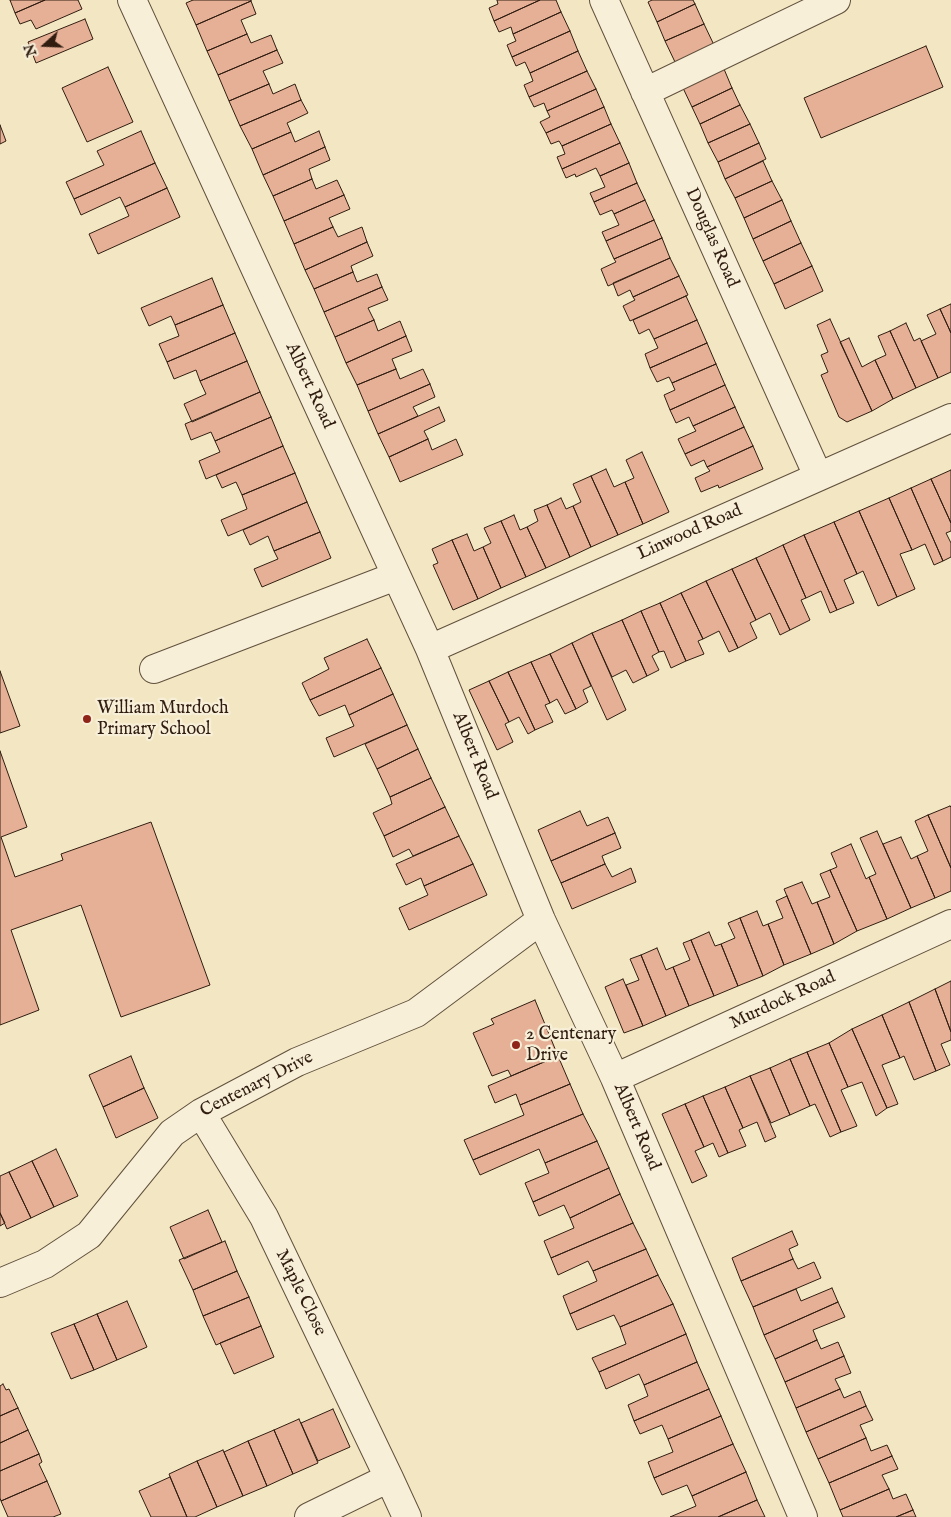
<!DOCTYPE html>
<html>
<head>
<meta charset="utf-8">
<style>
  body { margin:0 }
  #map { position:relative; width:951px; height:1517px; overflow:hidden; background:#f3e7c3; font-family:"IM FELL English",serif }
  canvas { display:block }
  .north { position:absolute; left:20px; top:20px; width:50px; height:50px; -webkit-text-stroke:4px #f7efd8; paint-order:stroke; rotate:250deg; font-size:14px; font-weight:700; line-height:20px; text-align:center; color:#301d10 }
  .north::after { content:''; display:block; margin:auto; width:18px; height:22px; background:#301d10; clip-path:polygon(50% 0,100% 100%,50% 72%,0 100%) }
</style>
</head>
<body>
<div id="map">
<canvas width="951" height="1517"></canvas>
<div class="north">N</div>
</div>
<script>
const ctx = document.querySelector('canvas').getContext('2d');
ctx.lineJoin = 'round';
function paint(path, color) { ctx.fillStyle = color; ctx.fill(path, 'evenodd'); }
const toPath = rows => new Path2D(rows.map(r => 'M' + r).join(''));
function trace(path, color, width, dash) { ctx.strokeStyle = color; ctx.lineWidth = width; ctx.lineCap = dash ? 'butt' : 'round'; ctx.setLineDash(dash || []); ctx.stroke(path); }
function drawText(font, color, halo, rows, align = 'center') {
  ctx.font = font + ' "IM FELL English",serif'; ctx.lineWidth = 4.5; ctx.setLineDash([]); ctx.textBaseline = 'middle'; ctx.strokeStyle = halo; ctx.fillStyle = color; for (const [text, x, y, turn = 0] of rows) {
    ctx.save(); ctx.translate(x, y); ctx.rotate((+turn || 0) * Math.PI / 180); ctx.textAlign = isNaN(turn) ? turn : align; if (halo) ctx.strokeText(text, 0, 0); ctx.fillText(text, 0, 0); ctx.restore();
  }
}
const building = toPath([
  [10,0,45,0,15,13,10,0],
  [45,0,78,0,82,9,36,29,31,20,20,24,15,13,45,0],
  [193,0,251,0,251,1,196,25,186,3,193,0],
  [497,0,540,0,494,21,489,8,498,4,497,0],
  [540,0,556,0,561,12,513,34,511,27,499,32,494,21,540,0],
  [652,0,693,0,695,4,657,22,648,2,652,0],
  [251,1,256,14,241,20,247,34,207,51,196,25,251,1],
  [695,4,704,24,665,41,657,22,695,4],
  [561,12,570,31,512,57,507,45,516,41,513,34,561,12],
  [85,19,93,39,36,63,28,42,85,19],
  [704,24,714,45,675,62,665,41,704,24],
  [570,31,578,51,530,73,525,62,516,66,512,57,570,31],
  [247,34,251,43,271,35,277,50,218,75,207,51,247,34],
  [926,46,943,87,821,138,804,98,926,46],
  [277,50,283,63,263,71,269,84,229,101,218,75,277,50],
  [578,51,587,71,529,97,524,85,533,81,530,73,578,51],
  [108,67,133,122,87,142,62,88,108,67],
  [724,69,732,88,692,107,683,88,724,69],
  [587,71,596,89,547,111,544,103,534,107,529,97,587,71],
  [269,84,273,94,295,84,301,100,240,126,229,101,269,84],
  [732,88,740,105,700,124,692,107,732,88],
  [596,89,604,107,546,133,540,122,550,117,547,111,596,89],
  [301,100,308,113,287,123,291,132,252,149,240,126,301,100],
  [740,105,750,124,708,143,700,124,740,105],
  [604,107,611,124,562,146,559,141,551,144,546,133,604,107],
  [611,124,620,143,562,169,557,157,565,154,562,146,611,124],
  [750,124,759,143,718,162,708,143,750,124],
  [0,125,6,141,0,144,0,125],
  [141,131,155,163,74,199,66,182,104,165,97,151,141,131],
  [319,131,325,147,263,175,252,149,291,132,295,142,319,131],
  [620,143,629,163,600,176,596,168,576,177,575,174,566,178,562,169,620,143],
  [759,143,766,159,725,179,718,162,759,143],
  [325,147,330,160,309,169,312,179,273,196,263,175,325,147],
  [763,161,772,181,735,198,725,179,763,161],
  [155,163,167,188,125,207,120,197,81,215,74,199,155,163],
  [629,163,637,183,594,202,590,193,605,187,600,176,629,163],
  [312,179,316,189,337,180,344,195,284,221,273,196,312,179],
  [772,181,782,200,744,218,735,198,772,181],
  [637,183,645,200,614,214,612,210,600,215,594,202,637,183],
  [167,188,180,217,98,254,89,234,129,216,125,207,167,188],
  [344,195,350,209,329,218,333,227,294,244,284,221,344,195],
  [645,200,654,220,606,241,602,232,619,225,614,214,645,200],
  [782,200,791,221,753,239,744,218,782,200],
  [654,220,662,238,614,259,606,241,654,220],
  [791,221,801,243,763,261,753,239,791,221],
  [333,227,338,237,362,227,367,242,305,270,294,244,333,227],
  [662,238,670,258,608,286,601,269,616,262,614,259,662,238],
  [367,242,373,256,351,266,353,272,314,289,305,270,367,242],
  [801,243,812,266,774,284,763,261,801,243],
  [670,258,679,276,633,297,630,290,618,296,613,283,670,258],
  [812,266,823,291,785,309,774,284,812,266],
  [353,272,357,282,377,274,382,287,324,312,314,289,353,272],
  [679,276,688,295,630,321,623,306,635,300,633,297,679,276],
  [212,278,223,305,175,325,171,316,149,326,141,308,212,278],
  [382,287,388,300,368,308,374,320,335,337,324,312,382,287],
  [686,296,697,320,654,339,649,329,639,334,633,320,686,296],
  [951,304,951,333,940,309,951,304],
  [223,305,235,333,167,362,159,344,179,336,175,325,223,305],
  [940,309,951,333,951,372,938,378,921,341,936,334,927,315,940,309],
  [830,319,872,411,847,422,839,417,821,375,828,372,821,355,828,352,817,325,830,319],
  [374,320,378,331,400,321,406,336,346,363,335,337,374,320],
  [697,320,707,343,650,368,645,354,658,348,654,339,697,320],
  [906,323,914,341,920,338,938,378,916,388,890,331,906,323],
  [890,331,916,388,893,399,875,360,886,355,878,336,890,331],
  [235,333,247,361,200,381,196,370,174,379,167,362,235,333],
  [406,336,412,351,392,359,396,369,357,385,346,363,406,336],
  [849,338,862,367,875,360,893,399,872,411,840,342,849,338],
  [707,343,716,364,672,383,669,377,657,382,650,368,707,343],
  [247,361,260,392,192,422,184,404,206,394,200,381,247,361],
  [716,364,725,385,670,410,664,395,675,390,672,383,716,364],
  [396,369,400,379,423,369,430,384,368,411,357,385,396,369],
  [430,384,435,397,413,407,418,416,378,434,368,411,430,384],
  [725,385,735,407,693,426,689,417,676,423,670,410,725,385],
  [260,392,271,417,215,441,211,432,191,440,185,424,260,392],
  [439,407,445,421,424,431,428,439,389,457,378,434,439,407],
  [735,407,744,427,685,454,678,439,696,431,693,426,735,407],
  [271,417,283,446,206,479,199,461,220,452,215,441,271,417],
  [744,427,753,446,707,467,704,460,691,466,685,454,744,427],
  [428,439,432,450,456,439,463,455,400,482,389,457,428,439],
  [283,446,295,473,242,495,236,482,222,488,216,475,283,446],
  [753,446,763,469,719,488,718,485,701,492,695,478,710,471,707,467,753,446],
  [642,452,669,512,643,524,625,482,634,478,626,460,642,452],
  [606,469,614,487,625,482,643,524,618,535,591,476,606,469],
  [951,470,951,523,931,479,951,470],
  [295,473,307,502,228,536,221,520,247,509,242,495,295,473],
  [591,476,618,535,591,547,573,506,581,502,573,484,591,476],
  [931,479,951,523,951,531,946,533,951,543,951,557,943,561,911,488,931,479],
  [911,488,943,561,934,565,925,544,912,550,889,498,911,488],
  [561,498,566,509,573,506,591,547,570,557,547,505,561,498],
  [889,498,912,550,900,554,915,589,897,597,859,511,889,498],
  [307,502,320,532,274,551,268,536,250,545,243,530,307,502],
  [547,505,570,557,546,568,527,527,538,521,534,510,547,505],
  [859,511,897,597,878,606,863,571,857,574,834,522,859,511],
  [514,515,520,530,527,527,546,568,526,577,501,521,514,515],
  [501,521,526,577,501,588,483,547,491,543,484,528,501,521],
  [834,522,857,574,844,580,854,603,837,610,804,535,834,522],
  [320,532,331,558,262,587,254,569,278,559,274,551,320,532],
  [467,534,474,551,483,547,501,588,478,599,452,540,467,534],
  [804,535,837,610,830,613,821,591,806,598,783,545,804,535],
  [452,540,478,599,453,610,433,565,438,563,432,549,452,540],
  [783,545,806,598,801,600,810,620,790,630,756,558,783,545],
  [756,558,790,630,780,635,770,613,756,620,732,569,756,558],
  [732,569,756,620,750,623,757,638,738,648,706,581,732,569],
  [706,581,738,648,729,652,719,631,703,639,681,593,706,581],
  [681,593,703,639,698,641,704,654,686,661,660,603,681,593],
  [660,603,686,661,671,668,664,651,659,652,641,611,660,603],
  [641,611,659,652,652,656,659,670,647,676,622,620,641,611],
  [622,620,647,676,633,683,626,670,612,677,592,633,622,620],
  [592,633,626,710,607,720,572,643,592,633],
  [367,639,381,668,310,700,302,683,329,669,324,658,367,639],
  [572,643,591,686,583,690,588,702,576,709,550,654,572,643],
  [550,654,576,709,565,714,557,699,550,703,531,662,550,654],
  [531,662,550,703,545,705,553,722,535,730,508,672,531,662],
  [381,668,393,694,349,715,345,705,319,716,310,700,381,668],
  [0,671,20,726,0,733,0,671],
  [508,672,535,730,528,734,519,717,509,722,489,681,508,672],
  [489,681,509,722,505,724,513,742,497,750,469,690,489,681],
  [393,694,407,725,334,757,326,738,354,726,349,715,393,694],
  [407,725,418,749,377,769,365,744,407,725],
  [418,749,431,778,390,797,377,769,418,749],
  [0,751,27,827,1,837,15,877,63,860,61,854,151,822,210,985,121,1017,81,905,11,930,39,1010,0,1025,0,751],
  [431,778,445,807,384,836,373,813,392,804,390,797,431,778],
  [950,806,951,807,951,868,928,815,950,806],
  [445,807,459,836,413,856,409,849,393,857,384,836,445,807],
  [580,811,587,826,608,817,615,833,551,861,538,830,580,811],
  [928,815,951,868,951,891,935,898,917,856,928,851,915,821,928,815],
  [877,831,911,908,887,919,869,877,876,874,860,838,877,831],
  [615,833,621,848,602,856,605,864,561,883,551,861,615,833],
  [459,836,473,864,424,886,421,878,406,885,396,864,459,836],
  [901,837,911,859,917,856,935,898,911,908,883,844,901,837],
  [851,844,866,879,869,877,887,919,857,931,830,870,837,867,831,853,851,844],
  [473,864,487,895,409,930,399,908,428,895,424,886,473,864],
  [605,864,612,877,631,868,636,882,572,909,561,883,605,864],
  [830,870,857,931,834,944,817,902,830,897,820,874,830,870],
  [802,882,812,904,817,902,834,944,811,954,784,889,802,882],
  [787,896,811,954,784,965,768,924,783,918,776,901,787,896],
  [757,911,763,926,768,924,784,965,763,976,740,918,757,911],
  [740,918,763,976,738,986,721,944,735,938,728,923,740,918],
  [709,932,715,946,721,944,738,986,714,996,691,940,709,932],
  [691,940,714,996,689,1006,673,967,690,960,683,943,691,940],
  [657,948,666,970,673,967,689,1006,666,1016,641,955,657,948],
  [641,955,666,1016,643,1026,626,985,639,980,630,959,641,955],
  [623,979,643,1026,624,1033,605,987,623,979],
  [951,981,951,1032,935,989,951,981],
  [935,989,951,1032,951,1040,941,1044,950,1065,936,1071,909,1002,935,989],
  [535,1000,558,1056,511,1076,508,1070,492,1076,473,1033,494,1024,491,1019,535,1000],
  [909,1002,936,1071,914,1080,904,1056,900,1058,882,1015,909,1002],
  [882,1015,900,1058,882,1065,898,1104,887,1108,852,1029,882,1015],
  [852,1029,887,1108,876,1116,862,1082,848,1087,829,1043,852,1029],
  [829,1043,848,1087,841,1090,857,1126,841,1132,807,1052,829,1043],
  [807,1052,841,1132,830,1137,815,1104,810,1106,790,1059,807,1052],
  [131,1056,144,1088,103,1107,89,1075,131,1056],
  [558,1056,570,1084,520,1105,516,1094,495,1103,488,1086,558,1056],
  [790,1059,810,1106,790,1115,770,1068,790,1059],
  [770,1068,790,1115,771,1123,750,1076,770,1068],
  [750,1076,776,1137,765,1142,757,1122,743,1128,725,1087,750,1076],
  [570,1084,583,1114,473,1160,464,1140,524,1115,520,1105,570,1084],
  [725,1087,743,1128,739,1130,746,1146,728,1153,703,1096,725,1087],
  [144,1088,158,1118,116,1138,103,1107,144,1088],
  [703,1096,728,1153,719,1157,713,1143,704,1147,685,1104,703,1096],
  [685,1104,704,1147,695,1151,707,1176,692,1183,662,1114,685,1104],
  [583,1114,597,1141,545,1163,539,1149,480,1175,473,1160,583,1114],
  [597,1141,609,1168,533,1202,525,1183,549,1173,545,1163,597,1141],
  [56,1149,78,1196,54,1207,32,1161,56,1149],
  [32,1161,54,1207,31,1218,9,1172,32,1161],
  [609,1168,620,1194,570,1218,564,1205,539,1216,533,1202,609,1168],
  [9,1172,31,1218,7,1229,0,1213,0,1176,9,1172],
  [620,1194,633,1223,551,1258,544,1241,574,1228,570,1218,620,1194],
  [208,1210,222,1242,184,1259,170,1227,208,1210],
  [0,1213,5,1223,0,1226,0,1213],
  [633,1223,646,1249,593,1271,588,1261,558,1275,551,1258,633,1223],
  [792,1231,798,1245,789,1249,793,1259,741,1281,732,1258,792,1231],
  [225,1241,237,1271,193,1290,179,1260,225,1241],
  [646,1249,658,1275,570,1314,563,1296,597,1281,593,1271,646,1249],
  [793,1259,798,1269,814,1262,821,1278,753,1307,741,1281,793,1259],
  [237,1271,249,1297,203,1316,193,1290,237,1271],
  [658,1275,673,1304,620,1327,614,1315,577,1330,570,1314,658,1275],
  [832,1288,838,1302,764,1335,753,1307,796,1289,801,1301,832,1288],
  [249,1297,261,1326,216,1345,203,1316,249,1297],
  [127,1301,147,1347,117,1360,97,1314,127,1301],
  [838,1302,845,1317,813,1330,817,1340,775,1359,764,1335,838,1302],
  [673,1304,686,1334,599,1372,592,1358,626,1344,620,1327,673,1304],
  [97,1314,117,1360,94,1370,74,1324,97,1314],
  [74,1324,94,1370,71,1379,51,1333,74,1324],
  [261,1326,274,1357,234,1374,220,1343,261,1326],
  [686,1334,697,1362,644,1385,639,1374,606,1389,599,1372,686,1334],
  [817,1340,821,1349,838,1342,844,1356,785,1382,775,1359,817,1340],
  [844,1356,851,1373,835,1379,840,1389,796,1408,785,1382,844,1356],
  [697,1362,709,1389,634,1421,628,1405,648,1396,644,1385,697,1362],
  [3,1384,6,1390,9,1389,18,1408,0,1416,0,1386,3,1384],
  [709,1389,721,1416,668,1439,662,1425,640,1434,634,1421,709,1389],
  [840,1389,844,1398,860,1391,866,1406,806,1432,796,1408,840,1389],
  [866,1406,873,1420,860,1425,866,1438,818,1459,806,1432,866,1406],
  [18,1408,28,1430,0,1443,0,1416,18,1408],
  [333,1409,350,1447,318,1461,301,1423,333,1409],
  [721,1416,733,1444,654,1478,648,1462,673,1452,668,1439,721,1416],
  [299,1419,318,1463,293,1474,274,1430,299,1419],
  [28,1430,39,1454,0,1471,0,1443,28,1430],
  [274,1430,293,1474,267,1486,248,1441,274,1430],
  [866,1438,871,1451,887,1445,892,1456,829,1483,818,1459,866,1438],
  [248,1441,267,1486,243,1496,224,1452,248,1441],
  [733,1444,746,1472,692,1496,687,1485,662,1495,654,1478,733,1444],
  [223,1450,243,1496,217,1507,197,1461,223,1450],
  [39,1454,42,1462,39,1464,47,1481,1,1501,0,1498,0,1471,39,1454],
  [892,1456,898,1469,882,1475,889,1489,840,1510,829,1483,892,1456],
  [197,1461,217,1507,195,1517,187,1517,169,1474,197,1461],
  [746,1472,757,1500,718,1517,670,1517,696,1506,692,1496,746,1472],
  [170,1477,187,1517,151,1517,139,1491,170,1477],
  [47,1481,61,1514,53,1517,8,1517,1,1501,47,1481],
  [889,1489,893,1499,906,1494,913,1510,896,1517,843,1517,840,1510,889,1489],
  [757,1500,765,1517,718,1517,757,1500],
  [913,1510,916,1517,896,1517,913,1510]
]);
const minor = toPath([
  [132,0,430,649,541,920,615,1078,803,1517],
  [604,0,818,476],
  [645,92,836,0],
  [430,649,951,418],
  [154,669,396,576],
  [615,1078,951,924],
  [201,1113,264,1217,389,1478,407,1517],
  [0,1283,45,1264,89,1235,172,1133,201,1113,297,1062,416,1013,541,920],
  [309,1517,389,1478]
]);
const markers = [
  [87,719,5,"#8f2418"],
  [516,1045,5,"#8f2418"]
];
const streetNames = [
  ["Douglas Road",711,238,66],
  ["Albert Road",309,386,65],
  ["Linwood Road",690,533,-24],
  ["Albert Road",474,756,68],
  ["Murdock Road",783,1001,-25],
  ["Centenary Drive",257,1085,-27],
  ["Albert Road",636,1127,67],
  ["Maple Close",300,1293,64]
];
const poiNames = [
  ["William Murdoch",97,709],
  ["Primary School",97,730],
  ["2 Centenary",526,1035],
  ["Drive",526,1056]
];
paint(building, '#e6b097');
trace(building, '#301d10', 1);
trace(minor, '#61503d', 30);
trace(minor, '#f7efd8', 28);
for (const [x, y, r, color] of markers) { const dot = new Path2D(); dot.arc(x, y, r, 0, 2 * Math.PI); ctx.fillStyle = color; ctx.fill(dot); trace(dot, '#f7efd8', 2); }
drawText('18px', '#301d10', '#f7efd8', streetNames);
drawText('18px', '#301d10', '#f7efd8', poiNames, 'left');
</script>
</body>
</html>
